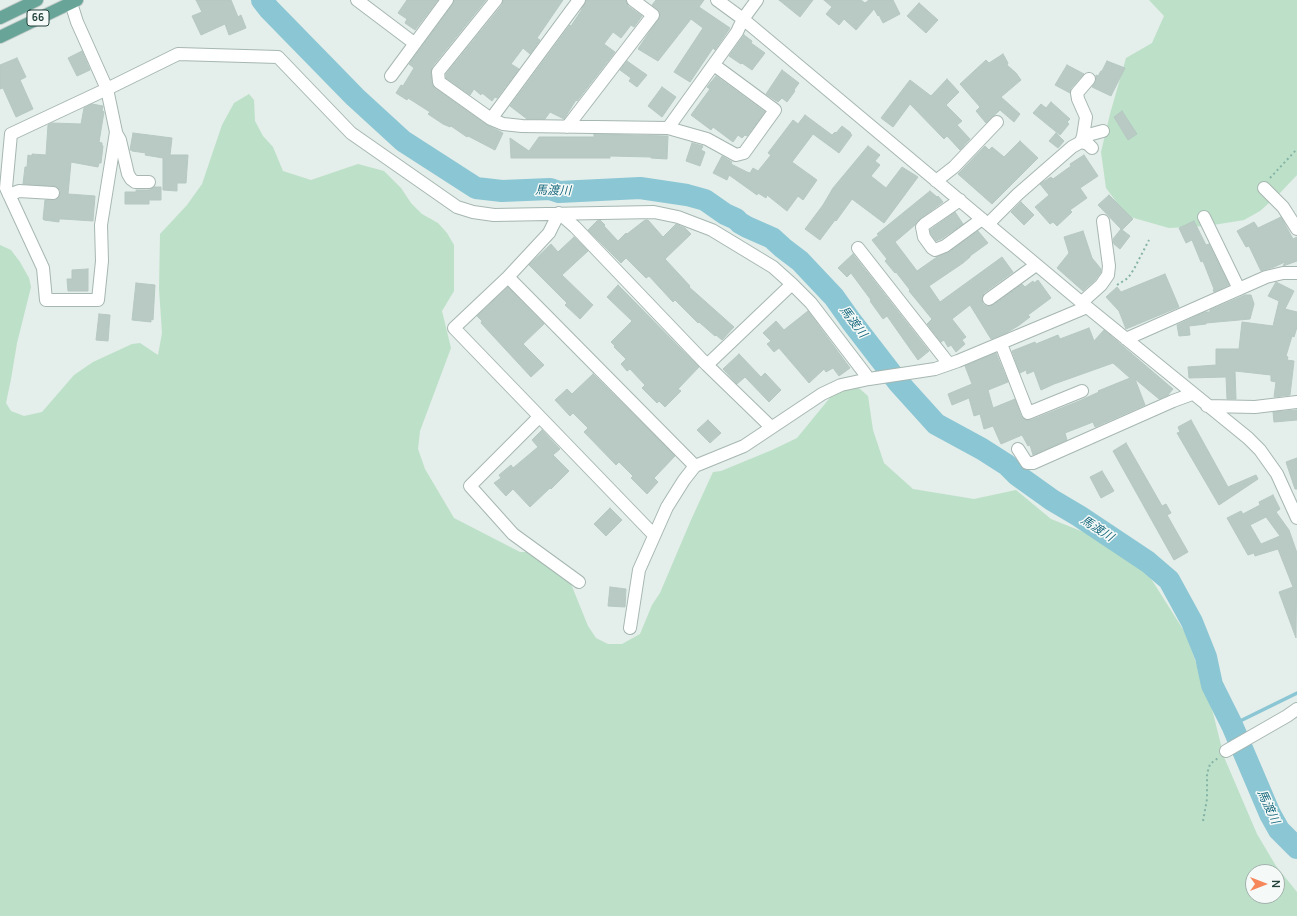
<!DOCTYPE html>
<html>
<head>
<meta charset="utf-8">
<style>
  body { margin:0 }
  #map { position:relative; width:1297px; height:916px; overflow:hidden; background:#e4eeea; font-family:Manrope,sans-serif }
  canvas { display:block }
  .north { position:absolute; left:1245px; top:864px; width:40px; height:40px; box-sizing:border-box; background:#f5faf8; border:1px solid #a1b0ac; border-radius:50%; rotate:90deg; font-size:11px; font-weight:700; line-height:16px; text-align:center; color:#23413a }
  .north::after { content:''; display:block; margin:auto; width:14px; height:18px; background:#f6875b; clip-path:polygon(50% 0,100% 100%,50% 72%,0 100%) }
</style>
</head>
<body>
<div id="map">
<canvas width="1297" height="916"></canvas>
<div class="north">N</div>
</div>
<script>
const ctx = document.querySelector('canvas').getContext('2d');
ctx.lineJoin = 'round';
function paint(path, color) { ctx.fillStyle = color; ctx.fill(path, 'evenodd'); }
const toPath = rows => new Path2D(rows.map(r => 'M' + r).join(''));
function trace(path, color, width, dash) { ctx.strokeStyle = color; ctx.lineWidth = width; ctx.lineCap = dash ? 'butt' : 'round'; ctx.setLineDash(dash || []); ctx.stroke(path); }
function drawText(font, color, halo, rows, align = 'center') {
  ctx.font = font + ' Manrope,"Noto Sans JP",sans-serif'; ctx.lineWidth = 3; ctx.setLineDash([]); ctx.textBaseline = 'middle'; ctx.strokeStyle = halo; ctx.fillStyle = color; for (const [text, x, y, turn = 0] of rows) {
    ctx.save(); ctx.translate(x, y); ctx.rotate((+turn || 0) * Math.PI / 180); ctx.textAlign = isNaN(turn) ? turn : align; if (halo) ctx.strokeText(text, 0, 0); ctx.fillText(text, 0, 0); ctx.restore();
  }
}
const green = toPath([
  [1149,0,1297,0,1297,175,1279,194,1260,211,1244,220,1207,226,1169,228,1127,216,1106,188,1101,152,1110,114,1126,58,1152,43,1164,16],
  [249,94,254,100,255,121,263,136,273,147,283,171,311,180,358,164,384,171,401,188,411,203,422,214,438,223,447,233,454,245,454,291,442,311,451,348,420,431,418,449,425,469,454,518,520,552,546,552,569,579,588,626,596,638,608,644,622,644,640,634,652,605,660,593,691,520,713,472,721,471,772,450,797,438,833,394,853,383,868,396,873,430,884,463,913,489,974,499,1016,490,1051,519,1091,535,1143,566,1186,634,1212,709,1224,757,1257,834,1276,866,1297,892,1297,916,0,916,0,245,11,250,20,262,29,278,31,287,17,343,11,379,6,403,11,411,24,416,42,412,74,375,93,362,132,344,140,343,158,355,162,333,159,289,160,234,187,205,202,184,222,125,234,103],
  [1253,872,1277,872,1277,896,1253,896]
]);
const stream = toPath([
  [1232,725,1297,693]
]);
const river = toPath([
  [262,0,269,9,355,97,403,141,476,188,502,191,550,189,559,192,640,188,687,195,705,200,725,214,736,219,740,223,747,227,772,238,783,248,800,261,834,297,851,321,898,382,936,424,982,449,1007,465,1017,475,1052,500,1079,516,1148,562,1169,580,1192,622,1206,657,1212,685,1232,725,1270,814,1279,830,1297,848]
]);
const building = toPath([
  [196,0,231,0,238,17,241,15,246,28,229,35,225,24,201,35,192,16,202,12,196,0],
  [407,0,438,0,415,30,405,23,407,19,398,13,407,0],
  [454,0,486,0,432,67,431,73,432,83,435,88,487,125,503,133,495,150,468,136,467,137,451,126,450,127,443,124,428,114,430,112,408,98,407,100,396,93,401,85,403,86,414,68,409,64,453,4,454,0],
  [503,0,563,0,537,38,540,40,530,54,523,48,511,64,519,69,497,98,495,97,492,101,482,93,481,95,474,89,470,95,446,78,446,74,502,5,503,0],
  [586,0,626,0,628,6,642,16,634,27,631,25,621,38,613,32,604,44,615,52,577,101,576,100,564,119,550,112,545,119,527,119,510,106,570,25,571,26,581,11,586,0],
  [656,0,704,0,699,7,730,28,715,50,713,48,690,82,674,72,703,28,691,19,658,61,638,49,660,16,660,12,652,5,656,0],
  [779,0,813,0,800,17,779,0],
  [824,0,861,0,865,3,869,0,893,0,900,14,883,23,879,15,878,16,874,9,856,30,844,19,839,25,826,14,832,7,824,0],
  [919,3,938,20,926,33,907,16,919,3],
  [744,35,752,41,751,43,765,53,752,70,742,63,741,64,729,56,744,35],
  [82,51,90,70,77,76,68,58,82,51],
  [1003,54,1008,63,1007,65,1016,73,1021,80,1001,97,1020,114,1014,122,1000,110,986,123,976,111,980,107,960,84,986,60,989,63,1003,54],
  [17,58,26,77,20,80,33,109,16,117,3,88,0,89,0,65,17,58],
  [627,61,647,75,637,87,629,81,631,78,620,70,627,61],
  [1107,61,1125,68,1111,96,1092,87,1096,81,1096,75,1098,76,1101,71,1102,71,1107,61],
  [1067,65,1084,74,1071,88,1070,93,1055,85,1067,65],
  [782,70,799,83,794,90,795,91,787,102,782,98,778,102,766,94,782,70],
  [716,76,765,112,747,136,745,135,742,138,738,135,733,142,713,127,711,130,691,115,710,89,707,87,716,76],
  [947,79,959,92,946,105,962,121,957,125,970,139,960,150,947,136,944,139,910,104,893,127,881,118,910,80,931,96,947,79],
  [662,87,676,97,662,117,648,106,662,87],
  [1051,102,1070,119,1067,122,1069,124,1060,135,1033,113,1041,104,1046,108,1051,102],
  [92,104,103,106,102,110,104,112,99,142,102,143,102,146,103,146,101,163,99,163,98,167,71,162,68,194,95,196,93,221,63,219,59,219,59,222,44,220,43,219,45,200,57,199,60,194,60,190,57,187,53,186,23,184,25,167,27,167,28,155,32,156,32,154,46,155,48,125,52,123,81,124,84,108,92,104],
  [1122,111,1137,134,1128,140,1114,117,1122,111],
  [805,115,832,135,835,132,836,133,842,126,851,133,850,134,852,135,839,153,813,134,792,162,817,180,803,200,798,196,787,211,767,195,766,198,758,193,757,195,729,175,727,180,713,173,722,156,732,162,731,164,747,172,750,173,753,168,758,171,771,155,768,153,793,120,798,124,805,115],
  [133,133,172,138,170,155,188,155,186,183,177,183,177,191,163,190,163,158,145,155,146,153,132,151,132,150,130,150,133,133],
  [1056,133,1064,141,1058,148,1049,141,1056,133],
  [594,134,668,136,667,159,651,158,651,157,610,156,610,158,511,158,510,138,529,151,539,137,594,137,594,134],
  [1020,141,1038,158,992,204,958,174,985,146,989,150,992,147,1004,157,1020,141],
  [692,143,703,146,701,150,705,152,700,166,686,161,692,143],
  [868,146,880,155,875,161,880,165,871,176,886,188,902,167,918,177,884,223,852,199,836,221,835,220,820,240,805,229,823,205,833,188,868,146],
  [1084,155,1098,176,1080,188,1087,198,1070,210,1072,212,1057,226,1053,222,1050,224,1035,207,1049,195,1040,184,1051,177,1053,179,1071,166,1070,164,1084,155],
  [154,187,161,187,161,200,149,200,149,204,125,204,125,192,136,192,136,190,149,190,154,187],
  [930,191,937,197,938,196,943,202,920,219,915,225,895,242,917,271,937,257,949,252,978,231,988,243,970,256,970,257,963,263,929,286,940,302,1002,257,1013,272,984,293,982,299,983,304,986,306,993,305,1022,284,1025,287,1033,281,1034,283,1038,280,1051,298,1028,315,1030,317,1018,326,1006,333,991,339,970,305,952,319,966,337,962,340,965,344,956,352,951,345,948,347,944,340,941,342,927,324,932,319,909,291,910,290,896,272,895,273,885,261,887,259,872,240,879,235,877,234,930,191],
  [1109,195,1133,219,1122,230,1098,205,1109,195],
  [1021,202,1034,215,1024,225,1011,212,1021,202],
  [955,212,963,224,941,239,936,241,931,234,930,230,955,212],
  [1281,217,1293,239,1297,237,1297,261,1283,266,1285,262,1274,267,1261,271,1249,246,1246,247,1237,231,1254,222,1258,228,1281,217],
  [600,220,605,225,604,226,618,241,626,233,627,234,645,220,648,220,663,237,676,224,685,228,691,234,665,259,690,286,689,287,734,327,722,340,716,335,715,336,699,322,698,323,675,300,673,302,649,276,646,278,626,258,621,263,588,230,597,221,600,220],
  [1194,221,1206,245,1209,244,1229,285,1214,292,1213,290,1214,289,1203,261,1201,262,1192,240,1186,243,1179,228,1194,221],
  [1121,229,1130,236,1120,249,1114,244,1113,239,1121,229],
  [1083,231,1092,258,1101,269,1101,272,1095,280,1083,291,1057,268,1069,253,1064,237,1083,231],
  [574,237,588,251,562,275,593,305,580,319,565,305,567,303,529,265,551,244,558,252,574,237],
  [853,254,929,351,918,360,887,316,883,319,870,301,871,300,851,273,847,277,838,268,853,254],
  [88,269,88,291,68,291,67,279,72,279,72,270,88,269],
  [1165,274,1179,307,1126,329,1119,311,1106,297,1117,287,1121,292,1165,274],
  [1276,282,1294,291,1285,309,1297,312,1297,327,1294,337,1292,336,1286,356,1288,357,1287,360,1294,361,1290,395,1274,397,1276,382,1271,381,1271,375,1235,371,1236,399,1227,399,1226,377,1189,378,1188,367,1216,365,1216,349,1239,349,1242,322,1273,326,1279,301,1268,296,1276,282],
  [136,283,155,285,153,320,151,319,151,322,132,320,136,283],
  [618,285,699,367,678,389,681,391,665,407,659,401,657,403,642,388,645,385,630,369,627,371,621,364,626,359,614,347,615,346,611,342,632,321,607,297,618,285],
  [508,287,544,324,523,344,544,365,531,377,481,323,482,321,477,316,508,287],
  [1245,295,1251,295,1254,304,1250,319,1206,323,1206,324,1189,326,1190,335,1179,336,1177,325,1205,312,1210,312,1210,310,1245,295],
  [808,311,850,368,839,376,833,368,826,372,824,369,809,383,779,348,774,352,767,344,771,341,763,333,776,321,784,330,808,311],
  [99,314,110,315,108,341,96,340,99,314],
  [1089,328,1094,341,1104,330,1173,389,1168,395,1159,399,1135,379,1145,405,1095,427,1093,422,1065,433,1067,440,1033,455,1030,445,1028,446,1022,435,1001,444,993,426,984,429,980,414,974,416,969,398,952,405,948,394,972,384,965,366,996,353,1008,382,988,390,993,408,1015,399,1021,416,1027,420,1031,420,1079,401,1099,392,1098,391,1130,378,1113,363,1054,384,1041,390,1034,371,1027,374,1026,370,1020,373,1012,351,1035,342,1036,344,1058,335,1060,339,1089,328],
  [739,354,761,377,765,373,781,390,769,402,745,377,737,384,723,369,739,354],
  [593,374,675,456,654,478,658,482,647,494,631,478,633,476,619,462,616,465,584,432,588,428,573,413,570,416,555,400,567,389,572,394,593,374],
  [1297,410,1297,420,1274,422,1273,412,1297,410],
  [708,420,721,433,710,443,697,430,708,420],
  [1191,420,1228,487,1256,475,1258,479,1219,505,1177,433,1180,432,1178,427,1191,420],
  [542,430,560,449,553,455,569,471,551,489,550,488,530,507,513,489,506,496,494,483,501,478,499,475,511,465,513,468,538,447,532,440,542,430],
  [1126,443,1162,506,1166,504,1171,513,1167,515,1188,552,1174,560,1113,451,1126,443],
  [1297,458,1297,489,1295,489,1286,462,1297,458],
  [1102,471,1114,491,1101,498,1090,477,1102,471],
  [1273,495,1280,509,1276,512,1289,530,1297,553,1296,638,1279,592,1293,587,1278,549,1255,556,1254,553,1248,555,1227,518,1241,511,1243,514,1260,505,1259,502,1273,495],
  [1266,517,1280,536,1261,544,1250,525,1266,517],
  [610,508,622,520,606,536,594,524,610,508],
  [610,587,626,589,625,607,608,606,610,587]
]);
const path = toPath([
  [1270,178,1297,149],
  [1117,285,1128,278,1134,269,1149,240],
  [1203,821,1207,799,1207,774,1210,764,1218,758]
]);
const street = toPath([
  [357,0,414,43],
  [496,0,438,72,439,82,491,119,503,124,522,126,668,128,737,32,743,19,757,0],
  [717,0,743,19,1087,307,1248,438,1260,450,1277,474,1297,518],
  [71,3,77,22,107,89,116,132,101,225,102,261,98,300,46,300,43,268,6,188,11,134,107,89,178,54,278,57,351,133,457,207,473,212,494,215,654,212,678,217,712,230,773,267,792,284,811,303,869,379],
  [391,76,447,0],
  [491,119,579,0],
  [567,127,653,15,633,0],
  [668,128,707,139,736,155,744,153,775,110,714,65],
  [116,133,120,140,128,174,131,179,135,182,149,182],
  [1092,148,1088,144,1081,142,1088,135,1103,131],
  [936,181,954,167,997,122],
  [1264,188,1283,207,1297,229],
  [9,195,19,191,53,193],
  [960,200,925,224,922,227,924,237,932,248,935,250,945,246,982,219],
  [1204,217,1239,289],
  [988,224,1018,194,1072,147,1081,142,1083,136,1086,117,1078,99,1077,93,1089,79],
  [858,248,949,364],
  [508,277,695,466],
  [989,299,1036,265],
  [1081,303,1101,285,1108,275,1109,266,1103,221],
  [1126,339,1266,277,1283,273,1297,273],
  [1001,344,1028,413,1082,391],
  [707,365,792,284],
  [1207,406,1255,407,1297,402],
  [539,417,470,486,513,534,579,582],
  [1018,449,1027,463,1033,463,1173,401,1192,394],
  [654,535,454,328,508,277,549,233,559,213,575,227,707,365,771,427],
  [630,628,639,570,667,507,684,480,695,466,744,446,822,394,841,385,869,379,935,369,958,361,1087,307],
  [1226,751,1287,716,1297,709]
]);
const primary = toPath([
  [0,18,37,0],
  [0,37,77,0]
]);
const shields = [
  [38,18,22]
];
const shieldNames = [
  ["66",38,18]
];
const waterNames = [
  ["馬渡川",553,191,1],
  ["馬渡川",853,322,53],
  ["馬渡川",1097,529,33],
  ["馬渡川",1268,807,65]
];
paint(green, '#bde0c8');
trace(stream, '#8bc6d4', 3.5);
trace(river, '#8bc6d4', 22);
paint(building, '#b9c9c3');
trace(building, '#b6c8c2', 1);
trace(street, '#a6b7b2', 14);
trace(primary, '#c1cac8', 14);
trace(path, '#84b3a6', 2, [2, 3]);
trace(street, '#fff', 12);
trace(primary, '#68a598', 12);
for (const [x, y, w] of shields) { const box = new Path2D(); box.roundRect(x - w / 2, y - 8, w, 16, 3); ctx.fillStyle = '#f5faf8'; ctx.fill(box); trace(box, '#23413a', 1); }
drawText('bold 10px', '#23413a', null, shieldNames);
drawText('italic 12px', '#1a6a7f', '#f5faf8', waterNames);
</script>
</body>
</html>
